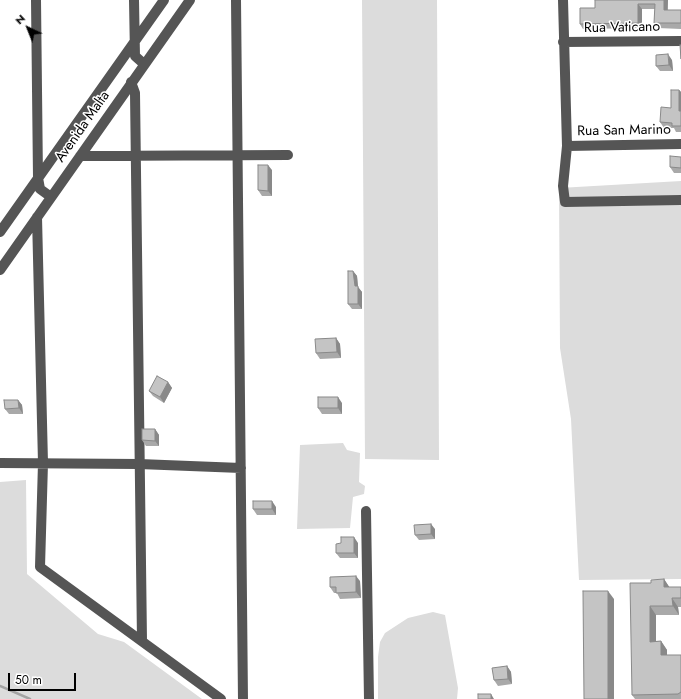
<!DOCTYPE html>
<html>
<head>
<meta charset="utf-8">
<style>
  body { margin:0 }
  #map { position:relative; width:681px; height:699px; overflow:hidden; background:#fff; font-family:Jost,sans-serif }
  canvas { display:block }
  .north { position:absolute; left:8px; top:8px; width:40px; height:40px; -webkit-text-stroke:3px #fff; paint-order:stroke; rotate:317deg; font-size:11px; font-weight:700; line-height:16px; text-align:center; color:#000 }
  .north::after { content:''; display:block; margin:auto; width:14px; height:18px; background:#000; clip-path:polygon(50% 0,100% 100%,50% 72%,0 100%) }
  .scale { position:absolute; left:8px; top:673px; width:68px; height:18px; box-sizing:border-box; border:2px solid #000; border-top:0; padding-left:5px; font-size:12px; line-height:14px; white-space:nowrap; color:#000; -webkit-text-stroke:3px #fff; paint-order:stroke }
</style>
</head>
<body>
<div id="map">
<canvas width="681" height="699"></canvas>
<div class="north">N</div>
<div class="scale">50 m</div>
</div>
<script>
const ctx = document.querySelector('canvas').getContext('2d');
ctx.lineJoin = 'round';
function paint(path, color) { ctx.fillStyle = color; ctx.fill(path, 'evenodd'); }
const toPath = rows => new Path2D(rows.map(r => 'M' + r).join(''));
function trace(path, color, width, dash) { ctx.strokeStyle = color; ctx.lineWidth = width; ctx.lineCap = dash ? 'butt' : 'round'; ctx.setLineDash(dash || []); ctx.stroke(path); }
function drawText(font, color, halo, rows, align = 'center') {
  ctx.font = font + ' Jost,sans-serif'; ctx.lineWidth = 3; ctx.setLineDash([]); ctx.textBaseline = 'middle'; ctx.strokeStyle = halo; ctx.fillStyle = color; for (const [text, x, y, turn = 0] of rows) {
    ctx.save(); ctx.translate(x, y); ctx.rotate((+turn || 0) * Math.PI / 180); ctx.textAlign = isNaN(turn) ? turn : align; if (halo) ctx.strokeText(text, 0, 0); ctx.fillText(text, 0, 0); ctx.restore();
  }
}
const green = toPath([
  [362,0,437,0,439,460,365,459],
  [681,181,681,579,579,580,571,419,560,348,559,188],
  [343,443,347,450,360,453,359,482,365,486,364,494,353,497,350,528,297,529,300,445],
  [26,480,27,574,98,634,124,642,202,699,0,699,0,482],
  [433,612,445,615,458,688,457,699,378,699,378,657,380,642,385,633,408,618]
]);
const stream = toPath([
  [0,686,30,699]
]);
const minor = toPath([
  [36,0,38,178,40,189,51,197],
  [134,0,135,56,144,64],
  [236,0,243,699],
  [563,0,567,146,563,186,565,202,681,200],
  [563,42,681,41],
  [131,82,135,93,142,641],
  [567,146,681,144],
  [80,156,288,155],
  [37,217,43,463,40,567,221,699],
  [0,232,164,0],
  [0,270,190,0],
  [0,463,139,464,241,468],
  [366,511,369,699]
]);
const wall = toPath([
  [668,0,668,10,681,10,681,29,658,28,654,23,655,9,642,9,642,28,583,29,580,24,595,8],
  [672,60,673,71,660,71,656,66],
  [679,90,681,92,681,132,676,132,674,128,664,128,660,122,671,108],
  [681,157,681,173,674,173,670,167],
  [272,170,272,196,262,196,258,190],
  [353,271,357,276,358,287,362,292,362,309,352,309,348,304],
  [336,338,340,344,341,358,320,359,316,353],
  [168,382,172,388,164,403,153,396,149,391],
  [18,400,22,405,23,414,9,414,5,409],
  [342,403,342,414,322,414,318,408],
  [155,429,159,435,159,446,146,446,142,440],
  [276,507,276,515,257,515,253,509],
  [435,529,435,539,419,540,415,535],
  [341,543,358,543,358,558,340,558,336,553],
  [664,579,669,587,681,587,681,607,678,607,679,615,656,615,656,641,661,641,667,650,667,655,681,655,681,699,635,699,632,695,651,583],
  [360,581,361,598,340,599,337,593,334,593,330,587],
  [507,666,511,672,512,684,498,686,494,680]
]);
const shadedWall = toPath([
  [664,0,668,0,667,15,664,10],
  [638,4,642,9,642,28,638,23],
  [668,54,672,60,673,71,669,65],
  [679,90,681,92,681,114,679,111],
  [268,165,272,170,272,196,268,191],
  [353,271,357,276,358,287,362,292,362,309,358,304,355,286],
  [336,338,340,344,341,358,337,352],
  [168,382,172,388,164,403,160,397],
  [338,397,342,403,342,414,338,408],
  [18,400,22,405,23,414,19,408],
  [155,429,159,435,159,446,155,441],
  [272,501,276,507,276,515,272,509],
  [431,524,435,529,435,539,431,534],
  [354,537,358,543,358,558,354,553],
  [356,576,360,581,361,598,356,592],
  [664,579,670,588,664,587],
  [608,591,614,599,614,699,608,699],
  [672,598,678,607,679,615,673,606],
  [650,606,656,615,656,650,650,642],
  [661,641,667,650,667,663,661,655],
  [507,666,511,672,512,684,508,679],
  [491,694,494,699,491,699]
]);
const building = toPath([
  [595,0,664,0,664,10,681,10,681,23,654,23,655,4,638,4,638,23,580,24,580,8,595,8,595,0],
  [680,45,681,45,681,59,680,45],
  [668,54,669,65,656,66,656,55,668,54],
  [671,90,679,90,679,111,681,111,681,126,672,126,672,123,660,122,661,107,671,108,671,90],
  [670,156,681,157,681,168,670,167,670,156],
  [258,165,268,165,268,191,258,190,258,165],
  [348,271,353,271,355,286,358,286,358,304,348,304,348,271],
  [336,338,337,352,316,353,315,339,336,338],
  [157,376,168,382,160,397,149,391,157,376],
  [318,397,338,397,338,408,318,408,318,397],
  [4,400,18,400,19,408,5,409,4,400],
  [142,429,155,429,155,441,142,440,142,429],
  [253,501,272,501,272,509,253,509,253,501],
  [431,524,431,534,415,535,414,525,431,524],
  [341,537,354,537,354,553,336,553,336,544,341,543,341,537],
  [356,576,356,592,336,593,336,587,330,587,330,577,356,576],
  [664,579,664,587,681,587,681,598,672,598,673,606,650,606,650,642,661,641,661,655,681,655,681,692,678,694,632,695,630,583,651,583,651,580,664,579],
  [583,591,608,591,608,699,584,699,583,591],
  [507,666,508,679,494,680,492,668,507,666],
  [478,694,491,694,491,699,478,699,478,694]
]);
const streetNames = [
  ["Rua Vaticano",622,28,-1],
  ["Avenida Malta",83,127,-55],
  ["Rua San Marino",624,131,-1]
];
paint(green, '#dcdcdc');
trace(stream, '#a3a3a3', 2.5);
trace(minor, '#555', 10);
paint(wall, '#a9a9a9');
paint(shadedWall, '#898989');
paint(building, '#c4c4c4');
trace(building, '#898989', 1);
drawText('14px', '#000', '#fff', streetNames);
</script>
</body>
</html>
